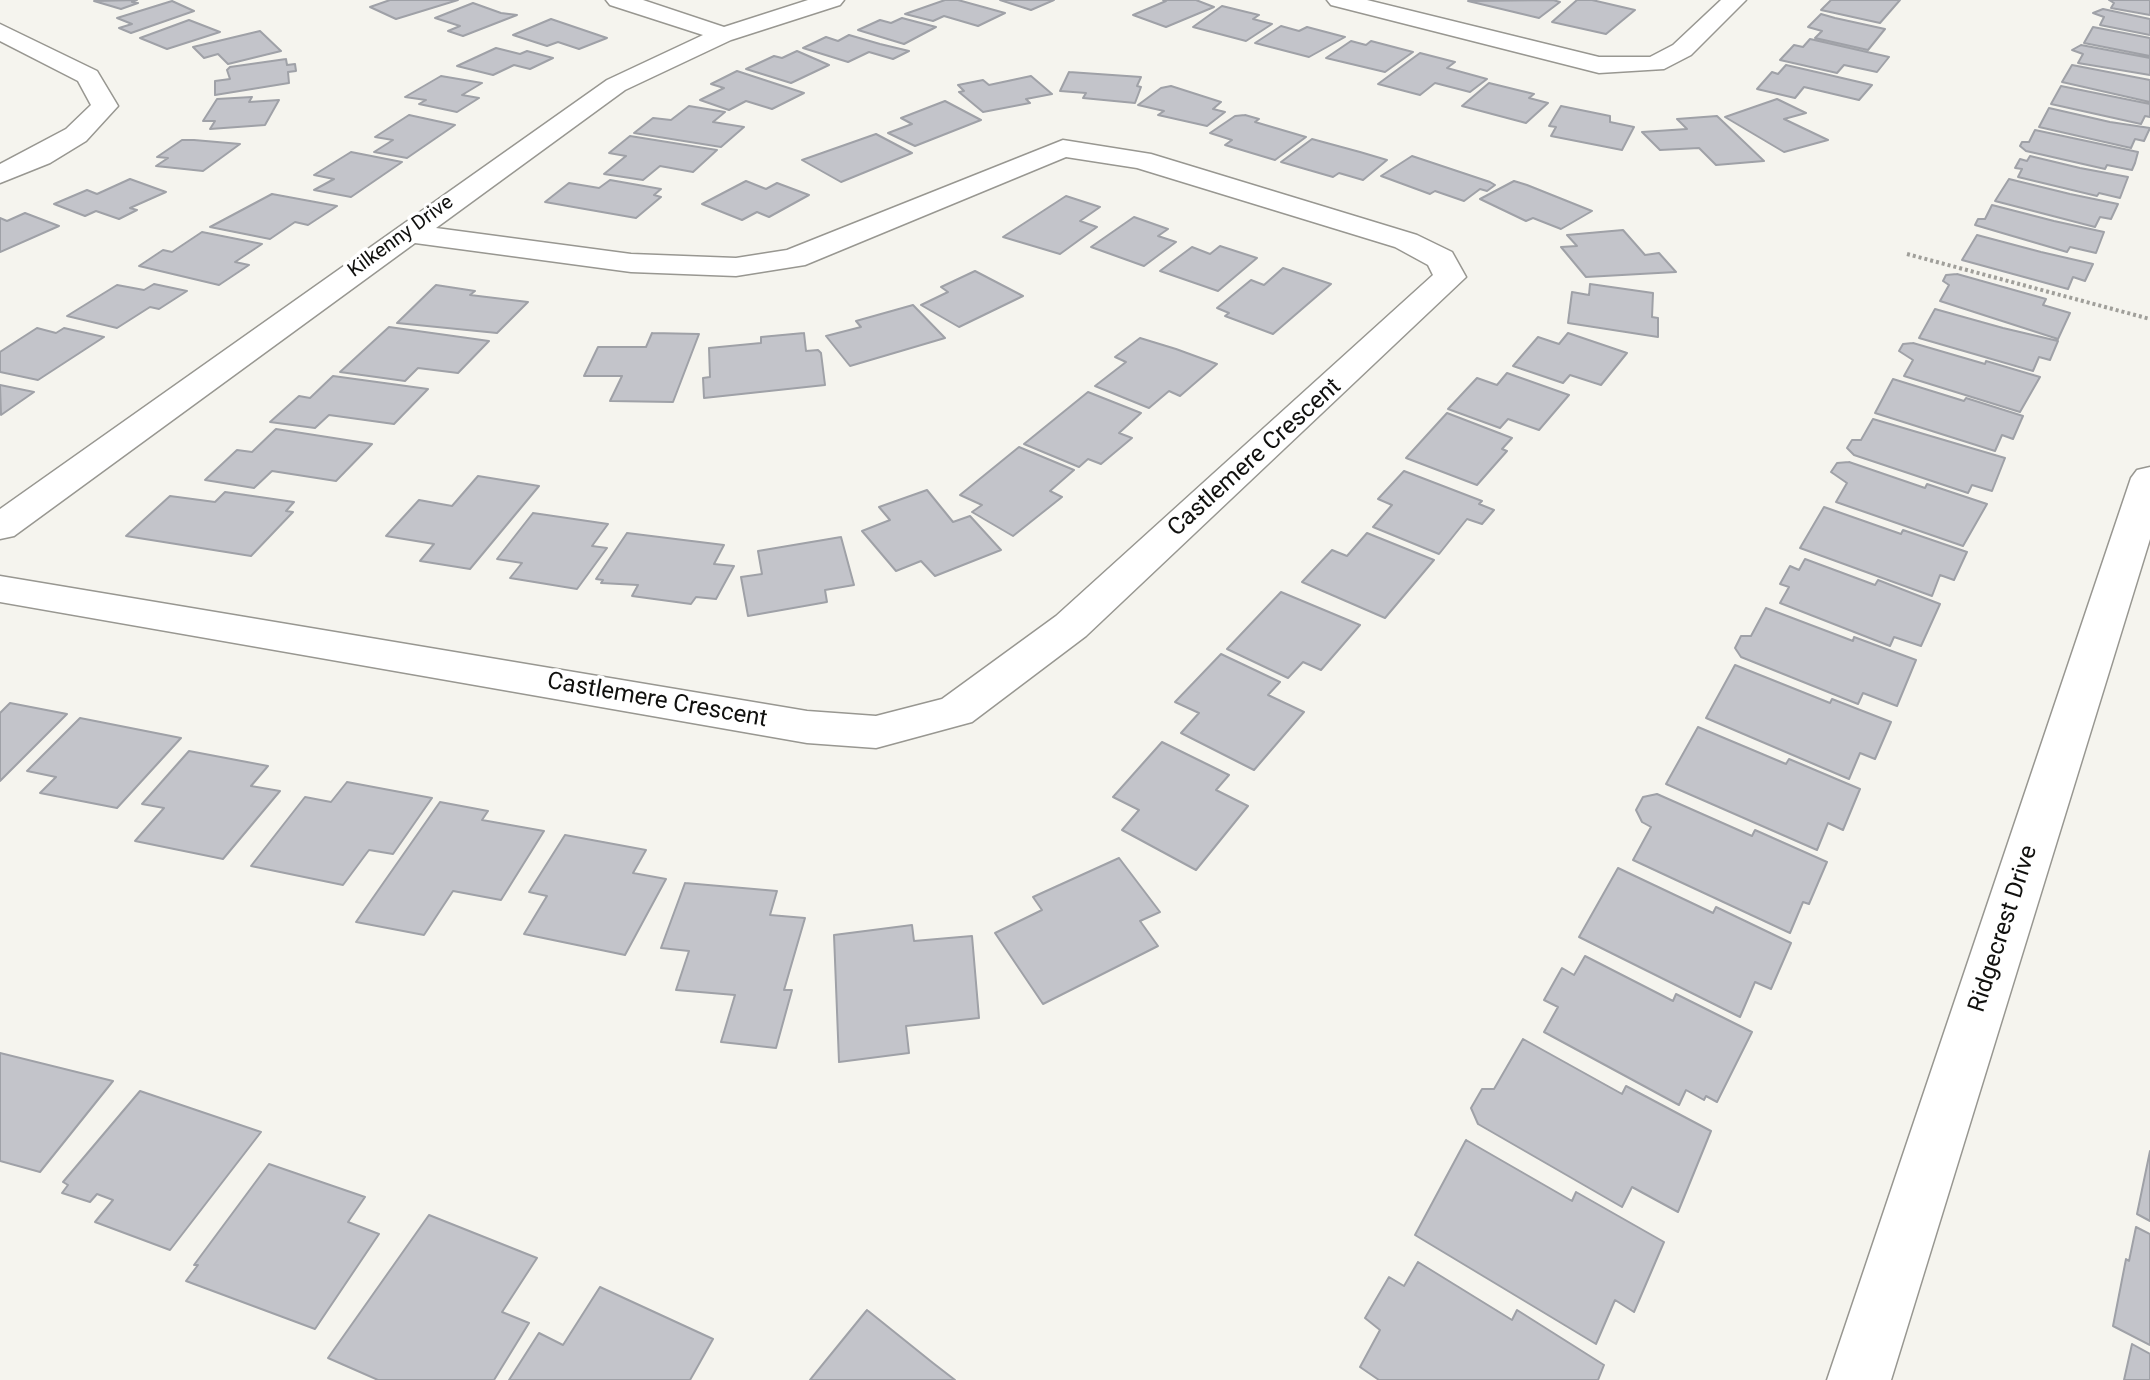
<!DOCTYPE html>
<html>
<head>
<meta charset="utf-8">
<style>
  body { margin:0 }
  canvas { display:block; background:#f5f4ee }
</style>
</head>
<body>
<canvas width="2150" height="1380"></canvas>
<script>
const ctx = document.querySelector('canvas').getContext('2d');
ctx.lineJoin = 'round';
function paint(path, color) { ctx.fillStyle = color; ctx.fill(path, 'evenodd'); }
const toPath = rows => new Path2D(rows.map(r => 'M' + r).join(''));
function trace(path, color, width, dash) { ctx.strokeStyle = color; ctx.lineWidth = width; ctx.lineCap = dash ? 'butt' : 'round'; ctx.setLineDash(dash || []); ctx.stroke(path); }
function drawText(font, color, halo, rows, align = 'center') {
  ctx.font = font + ' Roboto,sans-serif'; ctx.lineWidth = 7; ctx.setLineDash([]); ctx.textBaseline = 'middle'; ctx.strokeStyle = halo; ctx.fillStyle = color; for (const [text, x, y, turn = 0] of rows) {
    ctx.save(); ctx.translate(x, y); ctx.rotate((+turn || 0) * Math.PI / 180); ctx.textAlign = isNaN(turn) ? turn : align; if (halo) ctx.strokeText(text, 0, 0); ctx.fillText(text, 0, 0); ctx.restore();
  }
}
const building = toPath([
  [137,0,132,2,138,3,121,9,94,1,137,0],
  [390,0,458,0,396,19,370,7,390,0],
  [945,0,958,0,1005,13,978,26,944,16,933,21,905,14,945,0],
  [1000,0,1054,0,1031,10,1000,0],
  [1163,0,1196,0,1214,7,1166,27,1133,15,1166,1,1163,0],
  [1553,0,1560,2,1539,18,1468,1,1553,0],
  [1577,0,1592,0,1635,10,1606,34,1552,22,1577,0],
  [1831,0,1900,0,1880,23,1821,10,1831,0],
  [2109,0,2150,0,2150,15,2111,8,2114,3,2109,0],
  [172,1,194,11,131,33,119,28,132,24,117,18,172,1],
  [473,3,501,13,517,15,463,36,448,31,460,26,435,18,473,3],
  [1222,6,1259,15,1253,19,1272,24,1246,41,1193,27,1222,6],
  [2103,9,2150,19,2150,35,2100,25,2104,17,2093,13,2103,9],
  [1821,14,1835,18,1885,29,1868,50,1815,38,1822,31,1808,27,1821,14],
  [902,18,936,27,904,44,858,30,880,20,891,23,902,18],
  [551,19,607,38,579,49,558,42,547,46,513,35,551,19],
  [189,20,220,32,167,49,140,38,189,20],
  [1281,26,1299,31,1307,27,1345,37,1309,57,1255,43,1281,26],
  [2093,27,2150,38,2150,56,2084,43,2093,27],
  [260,31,281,51,228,64,218,54,204,58,193,47,260,31],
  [849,35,880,44,909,51,893,59,869,52,848,62,803,48,826,37,838,41,849,35],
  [1810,39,1889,57,1877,72,1844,65,1837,73,1780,60,1794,45,1803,47,1810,39],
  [1351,41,1366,45,1371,41,1413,52,1385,72,1326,58,1351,41],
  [2081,45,2150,58,2150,75,2078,63,2083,54,2072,50,2081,45],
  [496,48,520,54,527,51,553,58,530,69,514,65,493,75,457,66,496,48],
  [797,51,829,65,791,83,746,69,774,56,782,58,797,51],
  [1420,53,1455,62,1447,68,1487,79,1470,92,1435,83,1420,95,1378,84,1420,53],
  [286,59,287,65,295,64,296,71,288,72,289,83,215,95,215,81,230,79,227,70,230,67,286,59],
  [1786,65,1825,74,1872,85,1859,100,1804,87,1795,98,1757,89,1772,72,1778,74,1786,65],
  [2072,65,2150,80,2150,102,2062,82,2072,65],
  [737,71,804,93,772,109,746,101,729,110,700,100,724,88,711,84,737,71],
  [1069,72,1141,77,1137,86,1141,87,1135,103,1083,98,1086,93,1060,91,1069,72],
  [441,76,482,83,462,95,479,98,457,112,419,104,426,100,405,97,441,76],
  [1031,76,1052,94,1026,99,1030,103,983,112,959,92,964,91,958,85,983,80,989,85,1031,76],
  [1489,83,1534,94,1529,98,1548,103,1526,123,1462,106,1489,83],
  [1171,86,1221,102,1213,109,1225,112,1207,126,1158,115,1164,111,1138,105,1161,88,1171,86],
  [2061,86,2150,104,2150,117,2145,116,2141,124,2051,104,2061,86],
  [252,97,249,102,279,100,265,125,210,129,215,121,203,121,217,99,252,97],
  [1777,99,1806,113,1784,119,1828,140,1784,152,1725,117,1777,99],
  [945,101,981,120,915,146,888,133,912,124,901,118,945,101],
  [689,106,725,112,713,122,744,127,721,147,634,133,653,118,671,120,689,106],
  [1561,106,1610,116,1610,122,1634,127,1622,150,1551,136,1556,127,1549,126,1561,106],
  [2049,108,2110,122,2150,128,2144,141,2135,139,2131,148,2039,127,2049,108],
  [409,115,455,125,407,158,374,152,393,140,375,137,409,115],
  [1245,115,1259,119,1255,122,1306,137,1275,160,1225,145,1232,140,1210,133,1235,116,1245,115],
  [1717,116,1764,161,1716,165,1699,148,1660,150,1642,132,1687,129,1677,119,1717,116],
  [2035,130,2138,152,2135,163,2132,170,2107,165,2105,169,2026,151,2020,146,2022,142,2029,142,2035,130],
  [876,134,912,153,841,182,802,160,876,134],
  [630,136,717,150,693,172,660,166,643,180,604,174,626,156,609,153,630,136],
  [1312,139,1360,152,1387,160,1363,180,1339,173,1333,177,1281,162,1312,139],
  [182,140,194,140,240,144,203,171,156,166,168,158,157,157,182,140],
  [351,152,402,162,351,197,314,190,334,179,314,175,351,152],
  [1412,156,1490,182,1495,185,1487,191,1480,189,1464,201,1435,191,1430,194,1381,176,1412,156],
  [2030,156,2080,168,2128,177,2120,198,2099,193,2097,196,2018,177,2022,169,2015,168,2020,159,2027,161,2030,156],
  [130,179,166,192,130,208,137,210,119,219,96,211,85,216,54,204,87,190,97,194,130,179],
  [2009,179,2070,194,2118,204,2111,219,2100,217,2095,227,1995,201,2009,179],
  [610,180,661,189,654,195,661,197,636,218,545,202,569,183,599,188,610,180],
  [746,181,766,189,777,183,809,195,769,217,757,212,742,220,702,204,746,181],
  [1514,181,1527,185,1592,211,1561,229,1533,218,1526,221,1480,199,1514,181],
  [272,194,337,206,308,225,295,222,270,239,210,227,272,194],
  [1066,196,1100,207,1080,221,1097,227,1060,254,1003,237,1066,196],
  [1992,205,2054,221,2104,232,2096,253,2070,247,2067,252,1975,225,1978,219,1985,219,1992,205],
  [25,213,59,226,0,252,0,218,7,221,25,213],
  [1134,217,1168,229,1158,236,1176,242,1144,266,1091,247,1134,217],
  [1623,230,1645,255,1659,253,1676,272,1586,277,1561,247,1577,246,1567,235,1623,230],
  [202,232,262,244,235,262,249,265,219,285,139,266,163,250,172,252,202,232],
  [1977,235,2041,252,2093,264,2085,281,2073,277,2068,289,1962,260,1977,235],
  [1220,246,1257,258,1218,291,1160,271,1192,247,1210,254,1220,246],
  [1283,268,1331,284,1273,334,1225,316,1229,313,1217,308,1251,280,1264,285,1283,268],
  [975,271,1023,296,959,327,921,305,948,292,941,287,975,271],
  [1957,274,2046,299,2043,305,2070,313,2058,339,1940,301,1949,285,1943,281,1946,275,1957,274],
  [154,284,187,291,159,309,150,307,117,328,67,316,117,285,144,290,154,284],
  [1590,284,1653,293,1652,317,1658,318,1658,337,1568,323,1572,292,1589,295,1590,284],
  [436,285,475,291,470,295,528,302,497,333,397,323,436,285],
  [913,305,945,338,850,366,826,336,861,327,856,321,913,305],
  [1935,309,2003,328,2058,341,2050,360,2039,357,2033,371,1919,338,1935,309],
  [389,327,489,341,458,373,418,368,405,381,340,372,389,327],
  [37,328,56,333,64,328,104,337,38,380,0,372,0,352,37,328],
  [652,333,699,334,673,402,610,401,622,376,584,376,598,347,646,347,652,333],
  [804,333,806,351,818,350,821,353,825,385,704,398,703,378,710,377,709,348,761,343,761,337,804,333],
  [1568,333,1627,353,1601,385,1570,375,1563,383,1513,366,1538,337,1559,344,1568,333],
  [1140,338,1176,349,1217,364,1180,396,1169,391,1149,408,1095,386,1126,362,1115,357,1140,338],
  [1913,343,1985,364,1986,361,2040,377,2020,412,1904,376,1913,360,1899,351,1903,344,1913,343],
  [1507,373,1569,395,1539,430,1508,419,1500,428,1448,409,1477,378,1497,385,1507,373],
  [333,376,428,389,394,424,329,415,315,428,270,422,299,396,310,398,333,376],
  [1893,379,1964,401,1966,398,2023,416,2013,439,2002,435,1995,451,1875,413,1893,379],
  [0,385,34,392,1,415,0,385],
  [1088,392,1141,413,1119,433,1132,438,1101,464,1088,459,1079,467,1024,444,1088,392],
  [1447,413,1512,438,1502,449,1507,451,1477,485,1406,458,1447,413],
  [1873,419,2005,458,1992,491,1972,485,1968,493,1854,455,1847,448,1852,440,1861,440,1873,419],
  [276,429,372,444,336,481,272,471,254,488,205,480,237,450,252,452,276,429],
  [1019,447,1074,470,1050,491,1062,497,1013,536,972,512,982,505,960,495,1019,447],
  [1849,462,1925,488,1927,484,1987,504,1963,546,1836,502,1847,483,1831,472,1837,463,1849,462],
  [1404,471,1482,501,1479,504,1494,510,1482,524,1467,519,1439,554,1373,527,1392,505,1378,499,1404,471],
  [478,476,539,486,470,569,420,561,434,544,386,536,419,500,452,506,478,476],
  [927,490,953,522,970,516,1001,550,935,576,921,561,896,571,862,531,890,520,879,507,927,490],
  [225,492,294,502,286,511,293,512,251,556,126,536,170,496,215,502,225,492],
  [1824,507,1901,534,1903,530,1967,552,1954,580,1940,575,1932,596,1800,548,1824,507],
  [533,513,608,524,592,546,607,548,577,589,510,578,522,563,497,559,533,513],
  [627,533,724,545,714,564,734,566,716,599,696,597,691,604,632,596,638,585,601,583,603,580,596,579,627,533],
  [1367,533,1434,560,1385,618,1302,582,1332,550,1347,556,1367,533],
  [841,537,854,585,825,590,827,602,748,616,741,577,762,574,758,551,841,537],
  [1805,559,1875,585,1878,580,1940,604,1921,646,1894,637,1890,646,1780,603,1789,587,1780,584,1790,566,1799,570,1805,559],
  [1281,592,1360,625,1321,670,1303,662,1288,678,1227,649,1281,592],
  [1766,608,1853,641,1854,637,1916,660,1897,706,1863,693,1858,704,1741,657,1735,648,1741,636,1751,636,1766,608],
  [1221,654,1280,682,1268,695,1304,712,1254,770,1181,733,1199,713,1175,702,1221,654],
  [1735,665,1830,703,1832,699,1891,722,1875,759,1860,753,1849,779,1706,718,1735,665],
  [10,703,67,714,0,781,0,713,10,703],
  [80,718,181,738,117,808,40,793,56,777,27,771,80,718],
  [1698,727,1786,764,1789,759,1860,789,1843,830,1828,823,1817,850,1666,784,1698,727],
  [1162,742,1229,775,1216,790,1248,806,1196,870,1122,830,1139,810,1113,797,1162,742],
  [189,751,268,766,251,786,280,791,223,859,135,841,164,808,142,804,189,751],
  [347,782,432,798,393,854,369,850,343,885,251,866,305,797,331,802,347,782],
  [1657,794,1752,836,1755,830,1827,862,1809,904,1803,902,1790,933,1633,860,1651,827,1642,822,1636,810,1643,797,1657,794],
  [440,802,488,811,482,820,544,831,501,900,453,891,424,935,356,922,440,802],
  [565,835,646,850,633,873,666,879,625,955,524,934,547,896,529,892,565,835],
  [1119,858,1160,912,1140,921,1158,946,1043,1004,995,933,1042,910,1033,897,1119,858],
  [1618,868,1713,913,1716,907,1791,943,1771,989,1755,982,1740,1017,1579,937,1618,868],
  [685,883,777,891,770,915,805,918,784,990,792,990,776,1048,721,1042,735,995,676,990,689,951,661,948,685,883],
  [912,925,914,941,972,936,979,1018,906,1026,909,1053,839,1062,834,935,912,925],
  [1585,956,1673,1001,1676,994,1752,1032,1717,1102,1706,1096,1704,1100,1686,1090,1679,1105,1544,1032,1558,1007,1544,1000,1562,968,1574,975,1585,956],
  [1523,1039,1622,1094,1626,1086,1711,1131,1678,1212,1632,1187,1622,1207,1478,1124,1471,1108,1482,1089,1494,1089,1523,1039],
  [0,1053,113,1081,40,1172,0,1161,0,1053],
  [140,1091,261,1132,170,1250,95,1222,113,1200,97,1194,90,1202,62,1193,68,1185,63,1182,140,1091],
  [1466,1140,1572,1201,1576,1192,1664,1242,1634,1312,1615,1300,1596,1344,1415,1235,1466,1140],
  [2150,1151,2150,1221,2137,1214,2150,1151],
  [269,1164,365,1197,348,1222,379,1234,315,1329,186,1281,198,1265,194,1265,269,1164],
  [429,1215,537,1258,502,1312,529,1323,494,1380,378,1380,328,1358,429,1215],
  [2136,1227,2150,1234,2150,1345,2113,1326,2126,1259,2129,1261,2136,1227],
  [1418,1262,1512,1320,1517,1310,1604,1365,1598,1380,1379,1380,1360,1367,1380,1330,1365,1318,1389,1277,1404,1286,1418,1262],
  [600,1287,713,1339,690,1380,509,1380,539,1333,563,1345,600,1287],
  [867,1310,933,1363,955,1380,810,1380,867,1310],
  [2132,1344,2150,1354,2150,1380,2124,1380,2132,1344]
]);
const path = toPath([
  [1907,254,2150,319]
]);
const minor = toPath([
  [606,0,643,0,724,27,808,0,844,0,840,5,731,40,625,90,436,228,631,254,736,258,787,250,1063,140,1151,154,1417,235,1452,252,1466,277,1086,636,972,722,876,748,807,743,0,602,0,576,807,711,876,716,942,699,1056,616,1433,275,1428,265,1395,247,1137,168,1066,157,805,265,736,276,631,272,415,243,14,536,0,539,0,509,607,80,703,35,610,5,606,0],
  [1327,0,1367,0,1599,57,1650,57,1673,45,1721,0,1746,0,1691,55,1664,69,1599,73,1331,5,1327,0],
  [0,24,97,71,118,106,86,141,50,163,0,183,0,164,66,129,91,105,78,81,0,41,0,24],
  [2150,467,2150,539,1891,1380,1827,1380,2131,478,2137,470,2150,467]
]);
const farStreetnames = [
  ["Kilkenny Drive",401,237,-36]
];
const streetNames = [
  ["Castlemere Crescent",1255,458,-42],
  ["Castlemere Crescent",657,701,10],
  ["Ridgecrest Drive",2004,929,-72]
];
paint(building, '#c3c4ca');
trace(building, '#9fa1a7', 2);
trace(minor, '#989791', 3);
trace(path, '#a09f9a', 4, [3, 3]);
paint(minor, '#fff');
drawText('20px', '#10100e', '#fff', farStreetnames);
drawText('24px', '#10100e', '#fff', streetNames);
</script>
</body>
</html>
